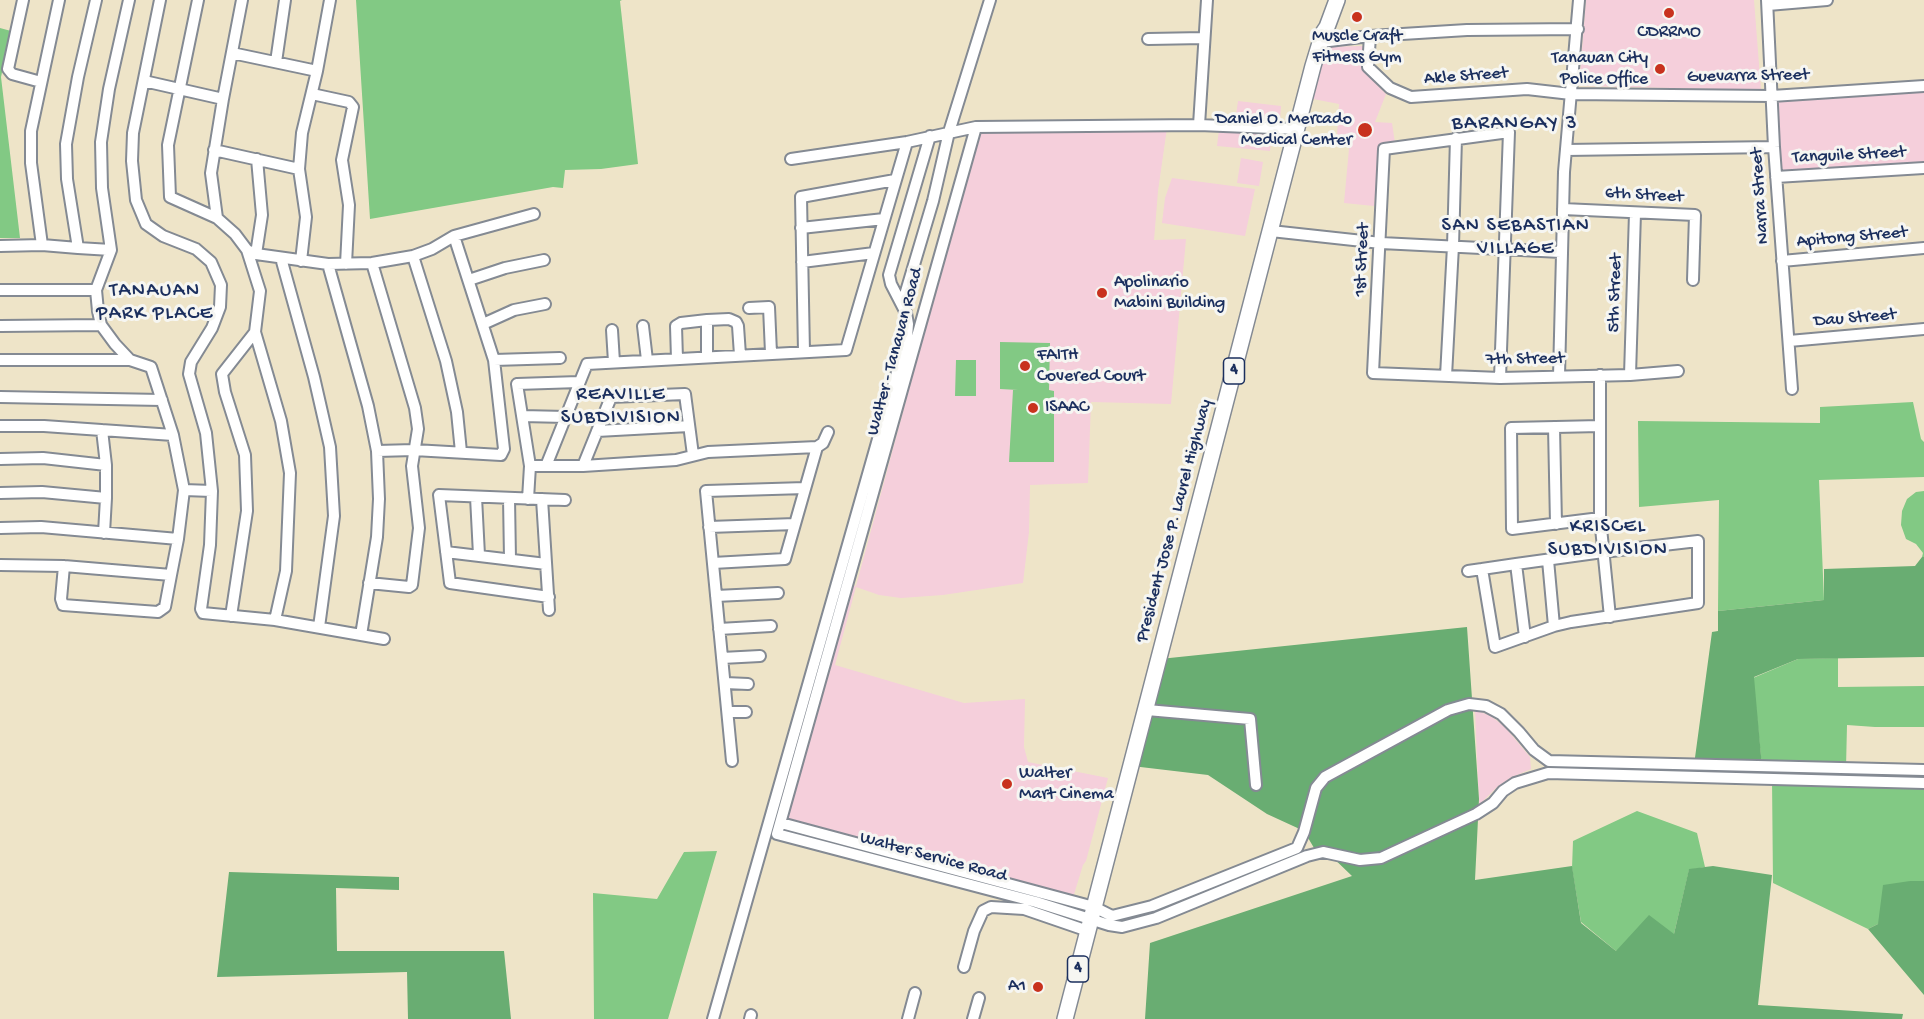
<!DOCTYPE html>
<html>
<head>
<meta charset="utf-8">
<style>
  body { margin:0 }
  canvas { display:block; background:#eee4c8 }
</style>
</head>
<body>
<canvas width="1924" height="1019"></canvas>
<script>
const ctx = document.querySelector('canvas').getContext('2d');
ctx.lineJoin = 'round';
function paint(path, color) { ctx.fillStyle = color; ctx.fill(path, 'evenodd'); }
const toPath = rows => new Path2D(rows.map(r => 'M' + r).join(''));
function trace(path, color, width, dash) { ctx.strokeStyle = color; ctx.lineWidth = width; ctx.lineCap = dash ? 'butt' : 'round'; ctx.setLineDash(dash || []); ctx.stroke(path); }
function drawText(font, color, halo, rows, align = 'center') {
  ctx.font = font + ' "Gochi Hand",sans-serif'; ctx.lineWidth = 6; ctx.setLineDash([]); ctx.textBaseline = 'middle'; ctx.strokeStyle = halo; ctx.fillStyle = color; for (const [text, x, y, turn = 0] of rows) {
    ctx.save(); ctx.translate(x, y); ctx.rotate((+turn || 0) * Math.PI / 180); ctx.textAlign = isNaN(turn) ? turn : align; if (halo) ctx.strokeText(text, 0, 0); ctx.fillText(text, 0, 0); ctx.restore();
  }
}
const built = toPath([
  [1586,0,1754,0,1761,90,1579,86],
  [1363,46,1367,71,1372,80,1386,94,1375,122,1392,123,1395,143,1381,146,1379,153,1374,206,1344,203,1350,138,1337,136,1339,104,1308,98,1323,47],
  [1924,86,1924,168,1776,177,1772,96],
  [1238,101,1281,106,1280,120,1236,115],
  [1167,128,1158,191,1154,240,1186,239,1171,404,1091,402,1088,483,1030,485,1029,532,1023,583,943,595,901,598,879,595,856,587,835,665,964,703,1025,699,1024,747,1028,762,1108,778,1086,861,1083,865,1068,914,764,834,840,583,856,586,979,130],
  [1253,129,1272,131,1270,151,1217,146,1219,130,1252,134],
  [1241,158,1263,162,1259,186,1237,183],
  [1172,178,1255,189,1245,236,1162,223,1165,198],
  [1475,710,1491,716,1505,727,1530,757,1531,769,1510,778,1497,787,1479,805]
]);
const green = toPath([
  [356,0,622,0,620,1,638,164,601,169,565,170,563,188,553,187,370,219],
  [0,28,11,31,1,77,20,238,0,238],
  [1000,342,1050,343,1049,390,1054,391,1054,462,1009,462,1013,390,1018,390,1000,389],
  [956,360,976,360,976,396,955,396],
  [1913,402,1921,439,1924,442,1924,477,1819,480,1824,600,1718,611,1719,500,1639,507,1638,421,1820,423,1820,407],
  [1924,491,1924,557,1922,557,1923,553,1916,544,1906,539,1901,525,1902,511,1907,499,1916,492],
  [1838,658,1838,687,1924,686,1924,727,1875,727,1847,725,1846,768,1762,767,1753,678,1798,659],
  [1772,779,1924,783,1924,881,1910,881,1878,924,1868,929,1773,883],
  [1637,811,1697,833,1705,867,1689,870,1674,934,1616,951,1581,922,1572,868,1573,841],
  [717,851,668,1019,594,1019,593,893,657,899,684,852]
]);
const forest = toPath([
  [1922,557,1924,557,1924,657,1798,659,1754,677,1762,767,1694,765,1712,632,1718,631,1718,611,1824,600,1824,569,1915,566],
  [1467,627,1479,799,1475,880,1572,866,1581,923,1616,951,1649,915,1674,934,1689,869,1713,866,1772,875,1758,1005,1903,1014,1902,1019,1145,1019,1150,943,1352,876,1327,852,1317,853,1304,831,1267,814,1208,775,1132,766,1160,659],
  [229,872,399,877,399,890,336,888,337,951,504,951,511,1019,408,1019,407,972,217,977],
  [1910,881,1924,881,1924,995,1868,929,1878,924,1883,885]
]);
const minor = toPath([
  [23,0,8,69,12,74,41,82],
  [59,0,31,131,31,163,42,245,78,248,67,179,66,144,78,77,96,0],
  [129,0,109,89,101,142,102,188,111,250,96,290,98,311,101,325,115,344,130,360,151,367,173,435,184,490,212,491],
  [160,0,133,133,132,161,136,200,146,224,163,236,196,249,211,262,221,285,220,307,212,328,191,362,189,374,206,433,212,491,210,545,201,609,203,613,275,620,384,639],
  [198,0,168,145,170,197,217,218],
  [1767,0,1774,147,1792,389],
  [1768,5,1827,0],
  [1370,36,1368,67,1390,88,1411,97,1527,89,1571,94,1772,96,1924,86],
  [1148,39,1204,38],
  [1321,42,1370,36,1467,30,1578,29],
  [232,53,317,71,330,0],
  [276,62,285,0],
  [144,81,223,99,211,173,217,218,235,234,247,250,256,254,328,264,372,263,413,256,432,249,454,236,494,360,504,449,501,455,414,450,377,451],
  [312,94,349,102,353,107,342,160,349,205,346,264],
  [223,99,242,0],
  [1199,125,1207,0],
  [976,127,777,834,1036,902,1109,925,1122,927,1156,918,1307,856,1323,852,1360,860,1381,858,1476,814,1493,803,1503,791,1515,783,1548,773,1924,783],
  [214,150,299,169,306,217,301,261],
  [1566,150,1774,147],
  [791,159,907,142,976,127,1199,125,1297,129],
  [299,169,302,133,317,71],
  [1776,177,1924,168],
  [1563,209,1695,215,1693,280],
  [801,228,884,219],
  [1271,231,1381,243,1561,252],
  [454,236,534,214],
  [0,246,42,245],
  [78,248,111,250],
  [247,250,260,291,255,332,281,421,290,473,286,571,275,620],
  [256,254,262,215,257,159],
  [413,256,446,361,457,412,461,452],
  [281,258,314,377,330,447,334,516,319,627],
  [1782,261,1924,248],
  [802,262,874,253],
  [328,264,368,406,377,451,379,499,377,537,361,635],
  [469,280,505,268,544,260],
  [0,290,96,290],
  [902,305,933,201,949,132,990,0],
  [749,308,769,307,771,353],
  [707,320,707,357],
  [483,324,514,310,545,304],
  [0,326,101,325],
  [643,326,647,360],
  [612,330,614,362],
  [1789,341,1924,329],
  [804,352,801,197,895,180],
  [677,359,676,326,681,323,707,320,729,319,736,322,738,326,740,355],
  [0,360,130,360],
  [494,360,560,358],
  [1600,375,1600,518,1610,617],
  [1630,375,1635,213],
  [1446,376,1453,246,1456,138],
  [1559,376,1564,172,1579,0],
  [1500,378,1509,132,1384,149,1373,373,1500,378,1630,375,1678,371],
  [0,397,162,400],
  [522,416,566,417],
  [0,426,44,426,173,435],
  [1600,426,1511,428,1512,529,1600,518],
  [1554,427,1556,524],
  [102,430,106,465],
  [597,431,689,426],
  [0,459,43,458,106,465,106,498],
  [530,466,583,466,676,460,708,452,817,447,823,443,828,432],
  [546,466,587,364,846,350,907,142],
  [583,466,611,397,685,394,693,455],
  [0,493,42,492,106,498,104,533],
  [476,497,479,555],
  [509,498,510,559],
  [528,499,530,466,517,384,579,382],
  [542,499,549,610],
  [709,527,795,524],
  [0,528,41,527,178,539],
  [446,552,546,564],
  [1548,560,1554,626],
  [713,563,785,559,817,447],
  [1516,564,1525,637],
  [0,565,64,566,171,575,178,539,184,490],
  [64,566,61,599,63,605,158,612,165,607,171,575],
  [1468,571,1482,569,1516,564,1603,552,1698,541,1698,603,1571,622,1554,626,1495,647,1482,569],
  [369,583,409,587,412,585,419,528,412,466,418,429,415,408,372,263],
  [716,596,778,593],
  [549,597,450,583,439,495,565,500],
  [231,616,247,511,245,455,225,392,222,374,255,332],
  [719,629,771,626],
  [722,658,760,656],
  [725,683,748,684],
  [1147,710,1250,719,1256,785],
  [728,712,746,712],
  [732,761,706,491,805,488],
  [781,823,1094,907,1112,916,1152,906,1297,848,1304,832,1316,788,1325,777,1448,710,1469,704,1486,706,1501,714,1519,732,1534,750,1549,761,1924,770],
  [964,967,974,931,983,911,991,907,1024,909,1088,931],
  [713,1019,907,337,908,324,906,313,891,284,889,275,930,136],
  [750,1019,751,1015],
  [908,1019,915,993],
  [973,1019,979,998]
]);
const highway = toPath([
  [1065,1019,1313,66,1323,33,1327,27,1337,0]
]);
const markers = [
  [1669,13,6,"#c8321e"],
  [1357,17,6,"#c8321e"],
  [1660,69,6,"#c8321e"],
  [1365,130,8,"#c8321e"],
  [1102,293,6,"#c8321e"],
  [1025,366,6,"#c8321e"],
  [1033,408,6,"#c8321e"],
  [1007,784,6,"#c8321e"],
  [1038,987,6,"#c8321e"]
];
const shields = [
  [1234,371,21],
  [1078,969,21]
];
const shieldNames = [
  ["4",1234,371],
  ["4",1078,969]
];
const poiNames = [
  ["CDRRMO",1669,33,"center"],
  ["Muscle Craft",1357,37,"center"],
  ["Fitness Gym",1357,58,"center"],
  ["Tanauan City",1648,59,"right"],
  ["Police Office",1648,80,"right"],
  ["Daniel O. Mercado",1352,120,"right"],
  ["Medical Center",1352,141,"right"],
  ["Apolinario",1114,283],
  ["Mabini Building",1114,304],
  ["FAITH",1037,356],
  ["Covered Court",1037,377],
  ["ISAAC",1045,408],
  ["Walter",1019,774],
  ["Mart Cinema",1019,795],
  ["A1",1026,987,"right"]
];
const streetNames = [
  ["Akle Street",1466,77,-4],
  ["Guevarra Street",1748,77,-1],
  ["Tanguile Street",1849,156,-3],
  ["6th Street",1644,196,3],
  ["Narra Street",1761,196,-94],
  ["Apitong Street",1852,238,-5],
  ["1st Street",1363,260,-87],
  ["5th Street",1616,293,-88],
  ["Dau Street",1855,319,-5],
  ["Walter - Tanauan Road",896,352,-75],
  ["7th Street",1525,360,-1],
  ["President Jose P. Laurel Highway",1175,521,-75],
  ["Walter Service Road",933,858,15]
];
const neighbourhoodNames = [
  ["SAN SEBASTIAN",1516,227],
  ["VILLAGE",1516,250],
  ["TANAUAN",155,292],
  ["PARK PLACE",155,315],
  ["REAVILLE",621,396],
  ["SUBDIVISION",621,419],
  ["KRISCEL",1608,528],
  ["SUBDIVISION",1608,551]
];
const quarterNames = [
  ["BARANGAY 3",1515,125]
];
paint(built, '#f5cfdb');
paint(green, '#82c984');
paint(forest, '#69ad72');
trace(minor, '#848a93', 14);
trace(highway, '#848a93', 18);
trace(minor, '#fff', 10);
trace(highway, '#fff', 15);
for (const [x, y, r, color] of markers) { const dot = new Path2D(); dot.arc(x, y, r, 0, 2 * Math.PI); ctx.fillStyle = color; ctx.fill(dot); trace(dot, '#f6f6f2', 2); }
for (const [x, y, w] of shields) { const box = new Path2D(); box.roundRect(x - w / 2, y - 13, w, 26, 4.5); ctx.fillStyle = '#f6f6f2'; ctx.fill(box); trace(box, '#1b2f5e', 1.5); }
drawText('bold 16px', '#1b2f5e', null, shieldNames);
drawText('18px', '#1b2f5e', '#f6f6f2', poiNames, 'left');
drawText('18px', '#1b2f5e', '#f6f6f2', streetNames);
ctx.letterSpacing = '1.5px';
drawText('20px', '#1b2f5e', '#f6f6f2', neighbourhoodNames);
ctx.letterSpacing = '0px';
ctx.letterSpacing = '1.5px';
drawText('21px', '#1b2f5e', '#f6f6f2', quarterNames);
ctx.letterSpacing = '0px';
</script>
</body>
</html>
